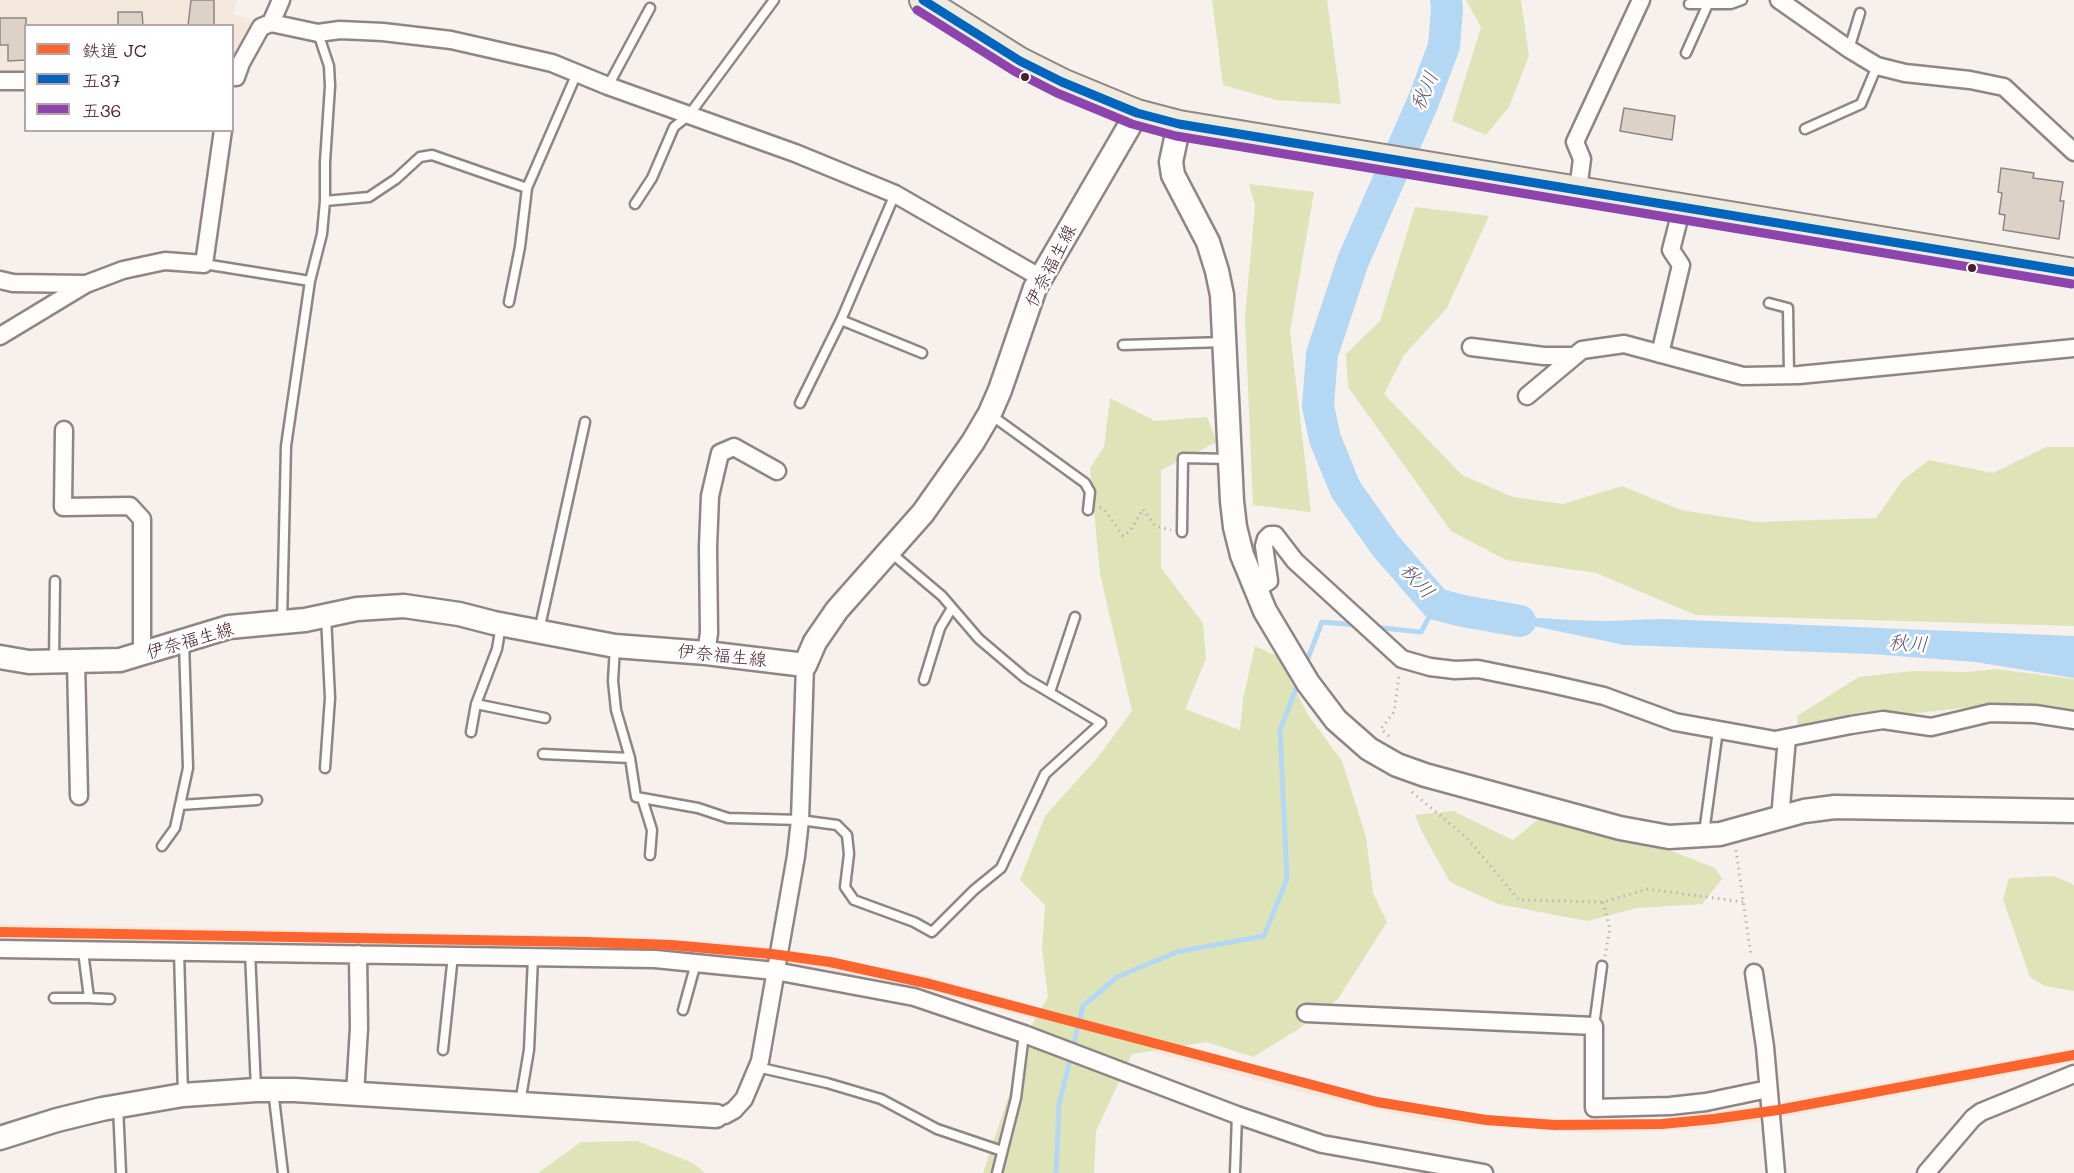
<!DOCTYPE html>
<html>
<head>
<meta charset="utf-8">
<style>
  body { margin:0 }
  #map { position:relative; width:2074px; height:1173px; overflow:hidden; background:#f6f1ec; font-family:Mali,"Klee One",sans-serif }
  canvas { display:block }
  .legend { position:absolute; left:24px; top:24px; width:210px; height:108px; box-sizing:border-box; background:#fff; border:2px solid #b7a5aa; margin:0; padding:8px 10px; list-style:none; font-size:18px; color:#4a1f2b }
  .legend li { display:flex; align-items:center; gap:12px; height:30px }
  .legend b { width:30px; border:2px solid #b7a5aa }
</style>
</head>
<body>
<div id="map">
<canvas width="2074" height="1173"></canvas>
<ul class="legend">
<li><b style="height:8px;background:#fe642e"></b>鉄道 JC</li>
<li><b style="height:8px;background:#0065bd"></b>五37</li>
<li><b style="height:8px;background:#8e44ad"></b>五36</li>
</ul>
</div>
<script>
const ctx = document.querySelector('canvas').getContext('2d');
ctx.lineJoin = 'round';
function paint(path, color) { ctx.fillStyle = color; ctx.fill(path, 'evenodd'); }
const toPath = rows => new Path2D(rows.map(r => 'M' + r).join(''));
function trace(path, color, width, dash) { ctx.strokeStyle = color; ctx.lineWidth = width; ctx.lineCap = dash ? 'butt' : 'round'; ctx.setLineDash(dash || []); ctx.stroke(path); }
function drawText(font, color, halo, rows, align = 'center') {
  ctx.font = font + ' Mali,"Klee One",sans-serif'; ctx.lineWidth = 5; ctx.setLineDash([]); ctx.textBaseline = 'middle'; ctx.strokeStyle = halo; ctx.fillStyle = color; for (const [text, x, y, turn = 0] of rows) {
    ctx.save(); ctx.translate(x, y); ctx.rotate((+turn || 0) * Math.PI / 180); ctx.textAlign = isNaN(turn) ? turn : align; if (halo) ctx.strokeText(text, 0, 0); ctx.fillText(text, 0, 0); ctx.restore();
  }
}
const built = toPath([
  [0,0,237,0,233,14,252,19,245,44,233,66,232,26,26,26,25,77,0,78],
  [0,924,626,937,704,941,773,947,771,961,719,954,655,951,0,939],
  [785,949,922,975,1280,1073,1407,1105,1460,1113,1591,1120,1664,1119,1763,1105,1765,1121,1704,1129,1594,1133,1470,1126,1415,1118,1304,1093,924,989,784,962],
  [2074,1048,2074,1062,1779,1118,1777,1103]
]);
const green = toPath([
  [1212,0,1327,0,1341,104,1276,100,1223,85],
  [1466,0,1521,0,1529,56,1509,107,1486,135,1452,121,1481,27],
  [1249,184,1314,192,1290,331,1311,512,1253,505,1245,318,1255,205],
  [1415,207,1489,216,1447,308,1404,355,1384,394,1462,475,1513,497,1563,504,1622,486,1681,510,1757,522,1876,518,1902,481,1929,460,1993,473,2046,447,2074,447,2074,626,1696,615,1596,573,1506,560,1451,531,1348,387,1346,354,1380,321],
  [1110,398,1155,421,1207,417,1217,442,1161,470,1161,568,1203,623,1206,659,1185,709,1240,730,1243,699,1255,646,1279,657,1308,715,1342,761,1366,837,1373,893,1387,922,1338,999,1297,1030,1253,1057,1207,1042,1132,1054,1096,1131,1094,1173,983,1173,1032,1025,1048,997,1042,950,1045,905,1020,880,1045,816,1098,757,1132,711,1100,574,1090,468,1104,447],
  [1996,669,2074,679,2074,714,2054,708,1970,707,1901,715,1856,715,1798,729,1797,716,1859,677,1913,671,1967,672],
  [1453,811,1513,840,1541,817,1592,833,1674,852,1715,868,1722,879,1702,904,1637,908,1587,921,1498,904,1450,882,1422,832,1415,815],
  [2054,876,2074,885,2074,991,2045,986,2030,977,2003,899,2009,878],
  [637,1141,693,1163,705,1173,538,1173,581,1142]
]);
const water = toPath([
  [1477,614,1570,620,1606,621,1662,619,2074,636,2074,678,1975,662,1871,654,1624,645]
]);
const stream = toPath([
  [1373,627,1421,632,1436,604],
  [1305,666,1322,622,1358,625],
  [1056,1173,1059,1104,1083,1006,1117,977,1177,952,1264,936,1287,879,1280,730,1299,681]
]);
const river = toPath([
  [1446,0,1447,10,1444,46,1423,102,1353,261,1322,354,1318,406,1325,439,1346,490,1385,545,1436,604,1463,611,1520,621]
]);
const building = toPath([
  [191,0,214,0,214,26,188,26,191,0],
  [118,12,142,12,143,26,118,26,118,12],
  [0,18,26,18,26,60,8,61,8,45,0,45,0,18],
  [1624,108,1675,116,1672,140,1620,131,1624,108],
  [2001,168,2034,173,2033,178,2063,182,2060,201,2064,201,2059,239,2003,230,2005,215,1999,214,2002,193,1998,192,2001,168]
]);
const path = toPath([
  [1100,507,1105,510,1123,536,1130,531,1143,509,1155,526,1171,530],
  [1389,736,1381,729,1394,712,1399,676],
  [1412,792,1467,838,1519,900,1603,902,1648,889,1743,902],
  [1736,850,1751,956],
  [1603,902,1610,929,1605,956]
]);
const lane = toPath([
  [1689,4,1731,4,1742,0],
  [1849,49,1860,13],
  [1686,53,1708,4],
  [608,86,650,8],
  [1805,129,1861,104,1877,66],
  [325,201,369,197,396,179,420,157,432,155,527,188],
  [635,204,652,178,674,127,689,115,774,0],
  [204,264,310,281],
  [509,302,520,247,527,188,577,73],
  [1769,303,1788,308,1789,375],
  [841,320,922,353],
  [1123,345,1224,342],
  [800,403,841,320,895,194],
  [991,415,1085,483,1090,492,1088,510],
  [1182,532,1183,458,1229,459],
  [282,622,286,446,310,281,322,234,325,201,325,162,330,86,329,66,318,33],
  [539,631,585,422],
  [615,647,613,681,616,710,630,758,636,797,642,798,652,830,650,855],
  [54,662,55,581],
  [924,680,940,628,952,608],
  [1050,692,1075,617],
  [476,704,545,718],
  [471,732,476,704,497,649,501,625],
  [543,754,630,758],
  [325,768,330,698,326,616],
  [642,798,698,808,728,818,800,820,837,825,847,835,849,854,845,887,854,900,914,922,932,932,974,890,1001,868,1045,774,1101,723,1025,678,979,639,942,596,890,552],
  [180,805,257,800],
  [1704,833,1718,730],
  [162,846,175,828,188,768,184,643],
  [179,951,183,1095],
  [250,952,256,1089],
  [54,998,89,998,83,951],
  [89,998,110,999],
  [683,1010,696,963],
  [1594,1026,1602,966],
  [443,1050,453,955],
  [757,1067,827,1083,881,1099,937,1129,1002,1151],
  [273,1090,283,1173],
  [520,1103,529,1050,533,957],
  [118,1106,121,1173],
  [997,1173,1016,1098,1024,1034],
  [1235,1173,1237,1115]
]);
const street = toPath([
  [1779,0,1849,49,1877,66,1905,73,1970,80,2004,87,2074,152],
  [271,23,281,0],
  [232,77,236,77,241,63,261,27,271,23,318,33,340,30,383,32,451,40,552,63,608,86,795,153,895,194,1041,278],
  [0,81,26,81],
  [1578,190,1582,159,1575,142,1641,0],
  [0,280,13,283,85,284],
  [0,336,86,284,123,270,165,261,204,264,223,130],
  [1471,347,1544,356,1575,356],
  [1660,354,1681,265,1671,250,1682,207],
  [1527,396,1582,350,1624,344,1743,376,1799,375,2074,348],
  [64,430,63,507,130,506,142,519,142,655],
  [1255,590,1269,581,1264,546,1266,539,1270,535,1275,535,1295,561,1402,659,1430,667,1455,670,1478,669,1547,683,1604,696,1675,722,1775,740,1851,725,1883,720,1931,727,1990,713,2035,714,2074,720],
  [706,653,709,633,708,547,710,496,720,453,734,447,777,471],
  [76,662,79,796],
  [1780,818,1787,738],
  [0,949,655,959,775,971,914,997,1024,1034,1237,1115,1322,1144,1484,1173],
  [1754,973,1765,1047,1776,1173],
  [1306,1013,1594,1026,1594,1108,1670,1106,1706,1102,1768,1089],
  [355,1094,359,1028,358,954],
  [716,1116,725,1115,734,1110,744,1099,760,1061,796,856,800,820,805,665],
  [1926,1173,1973,1118,1981,1112,2074,1074]
]);
const secondary = toPath([
  [1179,124,1171,162,1173,175,1208,242,1217,271,1222,295,1232,501,1235,527,1242,555,1265,611,1308,683,1336,720,1369,749,1397,765,1425,775,1620,828,1669,837,1720,834,1804,811,1835,807,2074,811],
  [0,657,29,662,120,660,229,627,305,620,357,609,404,606,459,614,494,623,615,646,706,653,805,665,815,642,837,610,923,513,973,442,990,413,1000,390,1035,288,1137,113],
  [0,1138,57,1120,102,1109,183,1095,256,1090,295,1090,716,1116]
]);
const primary = toPath([
  [923,0,1020,61,1062,82,1137,113,1179,124,2074,272]
]);
const bus1 = toPath([
  [923,0,1020,61,1062,82,1137,113,1179,124,2074,272]
]);
const bus2 = toPath([
  [917,10,1014,71,1057,93,1132,124,1176,136,2072,284]
]);
const rail1 = toPath([
  [0,932,586,942,671,945,772,954,830,962,930,984,1377,1102,1486,1120,1555,1125,1662,1124,1714,1119,1778,1110,2074,1055]
]);
const markers = [
  [1025,77,5,"#4a1f2b"],
  [1972,268,5,"#4a1f2b"]
];
const streetNames = [
  ["伊奈福生線",1051,266,-63],
  ["伊奈福生線",190,641,-16],
  ["伊奈福生線",722,656,6]
];
const waterNames = [
  ["秋川",1425,91,-67],
  ["秋川",1417,581,48],
  ["秋川",1908,644,3]
];
paint(built, '#f4e8dc');
paint(green, '#dee4b8');
paint(water, '#b4d8f3');
trace(stream, '#b4d8f3', 5);
trace(river, '#b4d8f3', 32);
paint(building, '#dcd2c8');
trace(building, '#908585', 1.5);
trace(lane, '#908585', 13);
trace(street, '#908585', 21);
trace(secondary, '#908585', 27);
trace(primary, '#908585', 30);
trace(path, '#bbb6b6', 3, [1.5, 4.5]);
trace(lane, '#fefdfc', 8);
trace(street, '#fefdfc', 16);
trace(secondary, '#fefdfc', 22);
trace(primary, '#eeebde', 26);
trace(bus1, '#0065bd', 9);
trace(bus2, '#8e44ad', 9);
trace(rail1, '#fe642e', 10);
for (const [x, y, r, color] of markers) { const dot = new Path2D(); dot.arc(x, y, r, 0, 2 * Math.PI); ctx.fillStyle = color; ctx.fill(dot); trace(dot, '#fff', 2); }
drawText('18px', '#4a1f2b', '#fff', streetNames);
drawText('italic 20px', '#615468', '#fff', waterNames);
</script>
</body>
</html>
